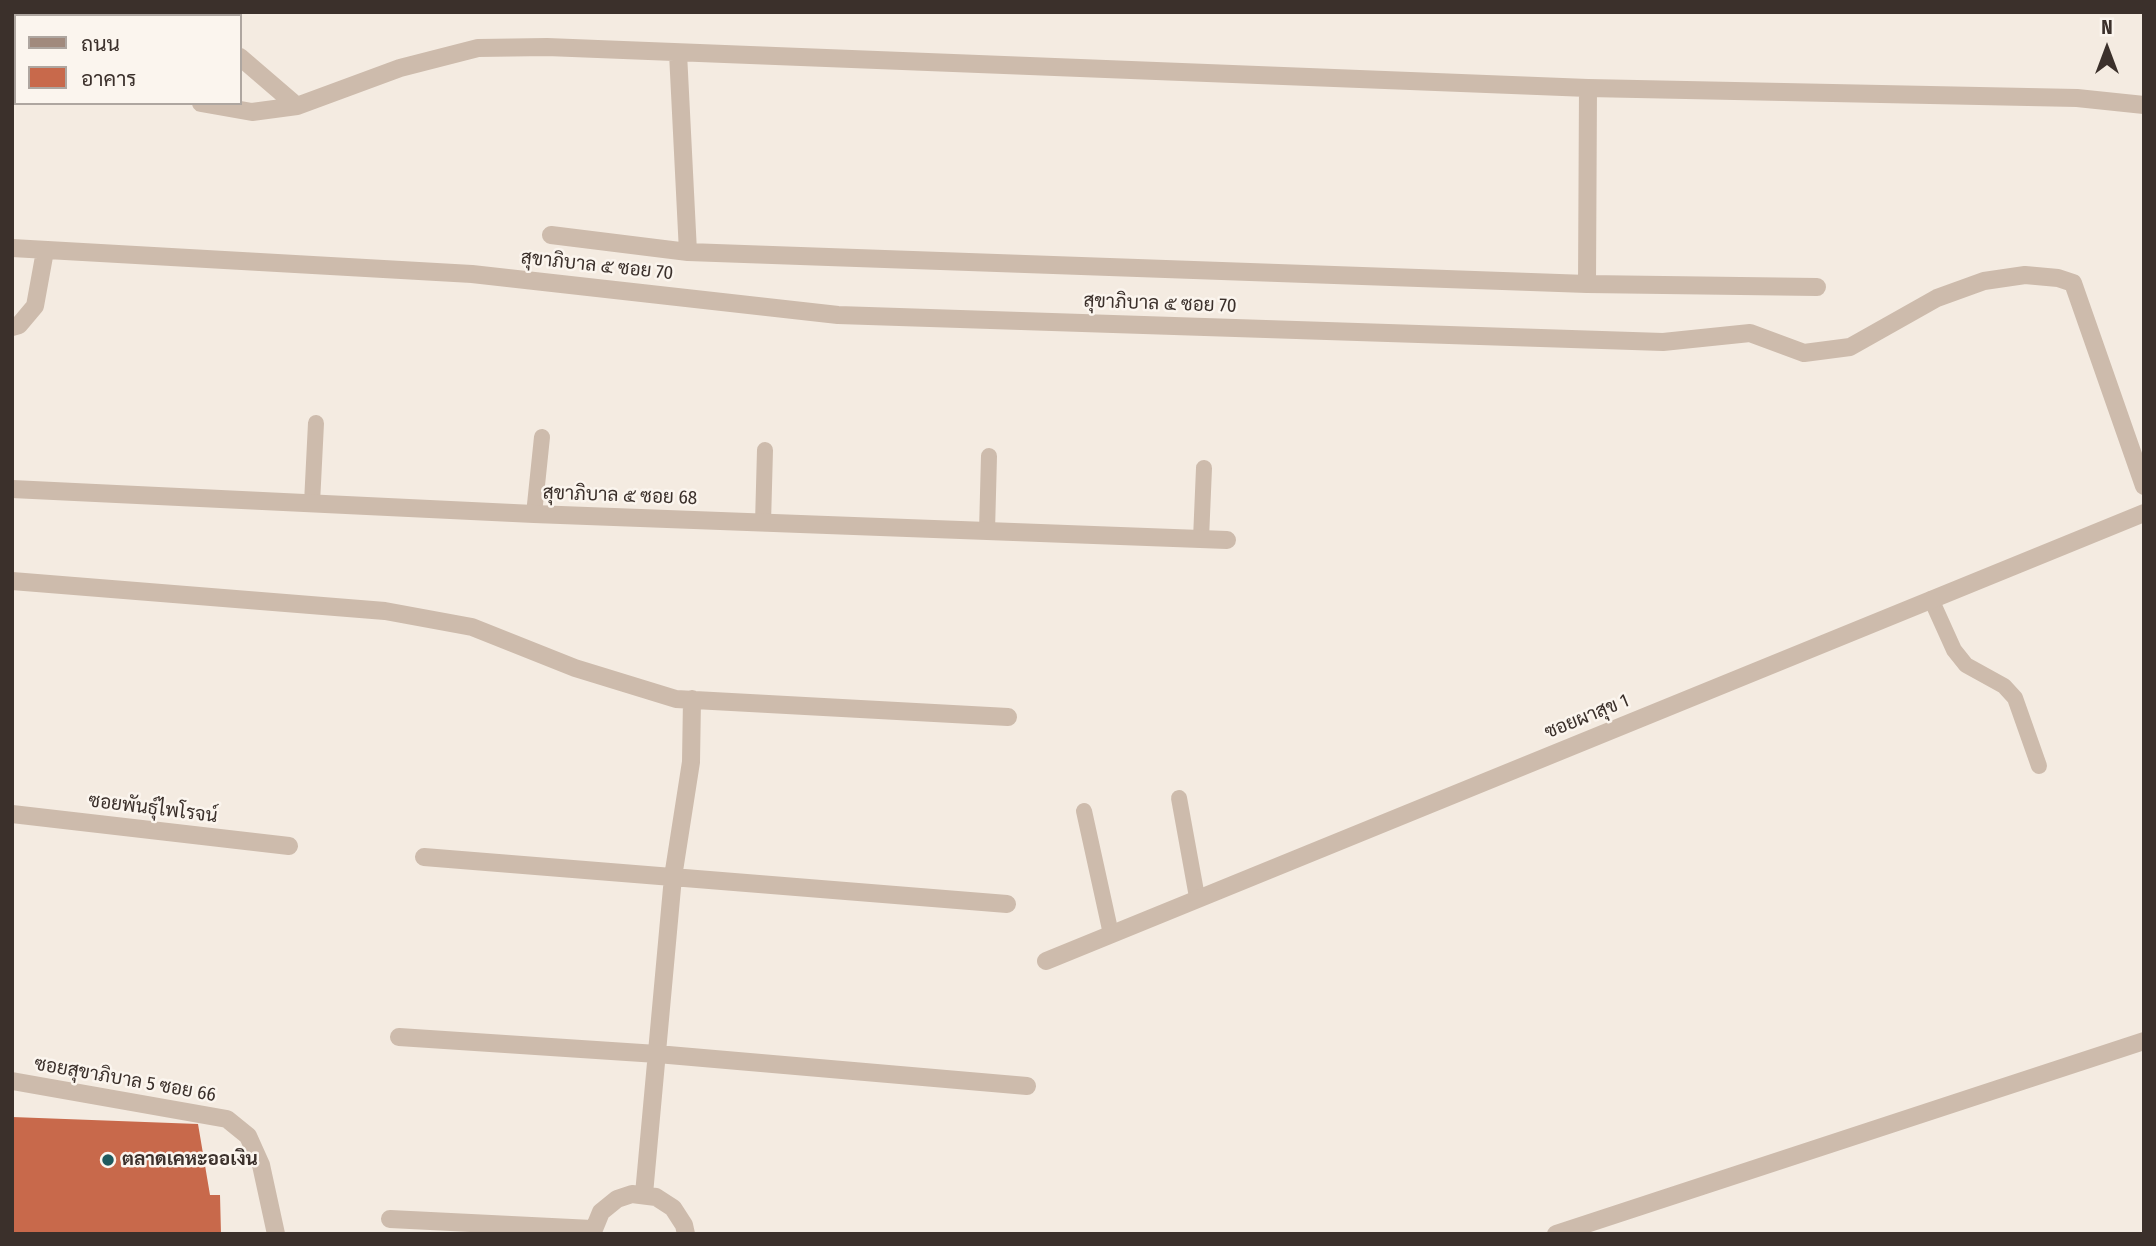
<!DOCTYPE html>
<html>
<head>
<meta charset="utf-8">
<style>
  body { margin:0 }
  #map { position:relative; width:2156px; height:1246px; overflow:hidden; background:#f4ebe1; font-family:"Fira Sans Condensed",Sarabun,sans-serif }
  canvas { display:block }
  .frame { position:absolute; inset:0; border:14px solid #3b302b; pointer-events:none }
  .legend { position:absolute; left:14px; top:14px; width:228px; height:91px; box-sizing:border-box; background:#fbf5ee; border:2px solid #aea6a0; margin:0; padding:9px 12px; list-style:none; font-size:21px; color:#3b302b }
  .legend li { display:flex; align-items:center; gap:14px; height:35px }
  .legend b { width:35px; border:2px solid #aea6a0 }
  .north { position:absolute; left:2072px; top:14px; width:70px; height:70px; -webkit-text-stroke:5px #fbf5ee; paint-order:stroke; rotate:0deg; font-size:19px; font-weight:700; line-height:28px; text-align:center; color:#3b302b }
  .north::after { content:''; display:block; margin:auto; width:24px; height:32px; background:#3b302b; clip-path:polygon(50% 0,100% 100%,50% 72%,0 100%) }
</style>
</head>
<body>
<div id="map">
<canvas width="2156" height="1246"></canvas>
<div class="frame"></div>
<ul class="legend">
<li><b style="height:9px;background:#a18a7d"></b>ถนน</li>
<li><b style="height:19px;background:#c8694b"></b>อาคาร</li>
</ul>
<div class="north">N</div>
</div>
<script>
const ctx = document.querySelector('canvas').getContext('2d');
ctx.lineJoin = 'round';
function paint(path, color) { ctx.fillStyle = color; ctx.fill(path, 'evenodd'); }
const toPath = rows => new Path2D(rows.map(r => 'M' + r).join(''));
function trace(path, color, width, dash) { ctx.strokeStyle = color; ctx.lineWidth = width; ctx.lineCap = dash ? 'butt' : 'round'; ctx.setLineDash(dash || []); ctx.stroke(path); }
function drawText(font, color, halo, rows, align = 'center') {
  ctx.font = font + ' "Fira Sans Condensed",Sarabun,sans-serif'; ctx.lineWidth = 5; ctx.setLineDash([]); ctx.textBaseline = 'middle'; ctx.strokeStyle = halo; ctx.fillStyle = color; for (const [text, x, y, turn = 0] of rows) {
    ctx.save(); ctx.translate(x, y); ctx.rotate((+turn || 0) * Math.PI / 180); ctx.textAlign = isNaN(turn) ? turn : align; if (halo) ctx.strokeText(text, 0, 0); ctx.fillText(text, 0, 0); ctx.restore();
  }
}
const building = toPath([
  [12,1117,198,1124,210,1195,220,1195,221,1234,12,1234]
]);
const service = toPath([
  [312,503,316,423],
  [534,514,542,437],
  [763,523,765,450],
  [987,531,989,456],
  [1201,539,1204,468],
  [1931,599,1954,650,1966,665,2004,686,2015,698,2039,766],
  [1179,798,1197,897],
  [1084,811,1111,934]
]);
const minor = toPath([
  [179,12,183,16],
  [678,53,688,252,1587,284,1588,88],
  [240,57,297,106],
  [201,103,252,112,297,106,400,68,478,48,547,47,1588,88,2077,98,2144,105],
  [551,235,688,252],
  [12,248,472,274,838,315,1663,342,1750,333,1804,353,1850,347,1937,298,1984,281,2025,275,2058,278,2073,283,2144,486],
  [1587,284,1817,287],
  [12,327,19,325,35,306,45,251],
  [12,489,534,514,1227,540],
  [12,581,385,611,472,627,575,668,676,699,1008,717],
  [12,814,289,846],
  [424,857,1007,904],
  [1046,961,2144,513],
  [399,1037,657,1054,1027,1086],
  [12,1081,227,1119,248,1136,261,1165,276,1234],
  [644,1194,673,877,691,762,692,699],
  [390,1219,592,1229],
  [592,1234,601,1212,617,1199,632,1194,656,1197,673,1208,684,1225,686,1234],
  [1556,1234,2144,1041]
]);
const secondary = toPath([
  [94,16,98,12],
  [12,93,16,90]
]);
const markers = [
  [108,1160,7,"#1f5a5e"]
];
const streetNames = [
  ["สุขาภิบาล ๕ ซอย 70",597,266,6],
  ["สุขาภิบาล ๕ ซอย 70",1160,304,2],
  ["สุขาภิบาล ๕ ซอย 68",620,496,2],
  ["ซอยผาสุข 1",1587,717,-22],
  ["ซอยพันธ์ุไพโรจน์",153,809,7],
  ["ซอยสุขาภิบาล 5 ซอย 66",125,1080,10]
];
const poiNames = [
  ["ตลาดเคหะออเงิน",122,1160]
];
paint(building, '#c8694b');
trace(service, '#cdbbac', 16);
trace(minor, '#cdbbac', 18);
trace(secondary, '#a18a7d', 18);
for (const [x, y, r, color] of markers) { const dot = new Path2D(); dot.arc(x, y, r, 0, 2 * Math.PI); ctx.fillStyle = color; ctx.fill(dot); trace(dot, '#fbf5ee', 2.5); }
drawText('19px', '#3b302b', '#fbf5ee', streetNames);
drawText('bold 19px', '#3b302b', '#fbf5ee', poiNames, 'left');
</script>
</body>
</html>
